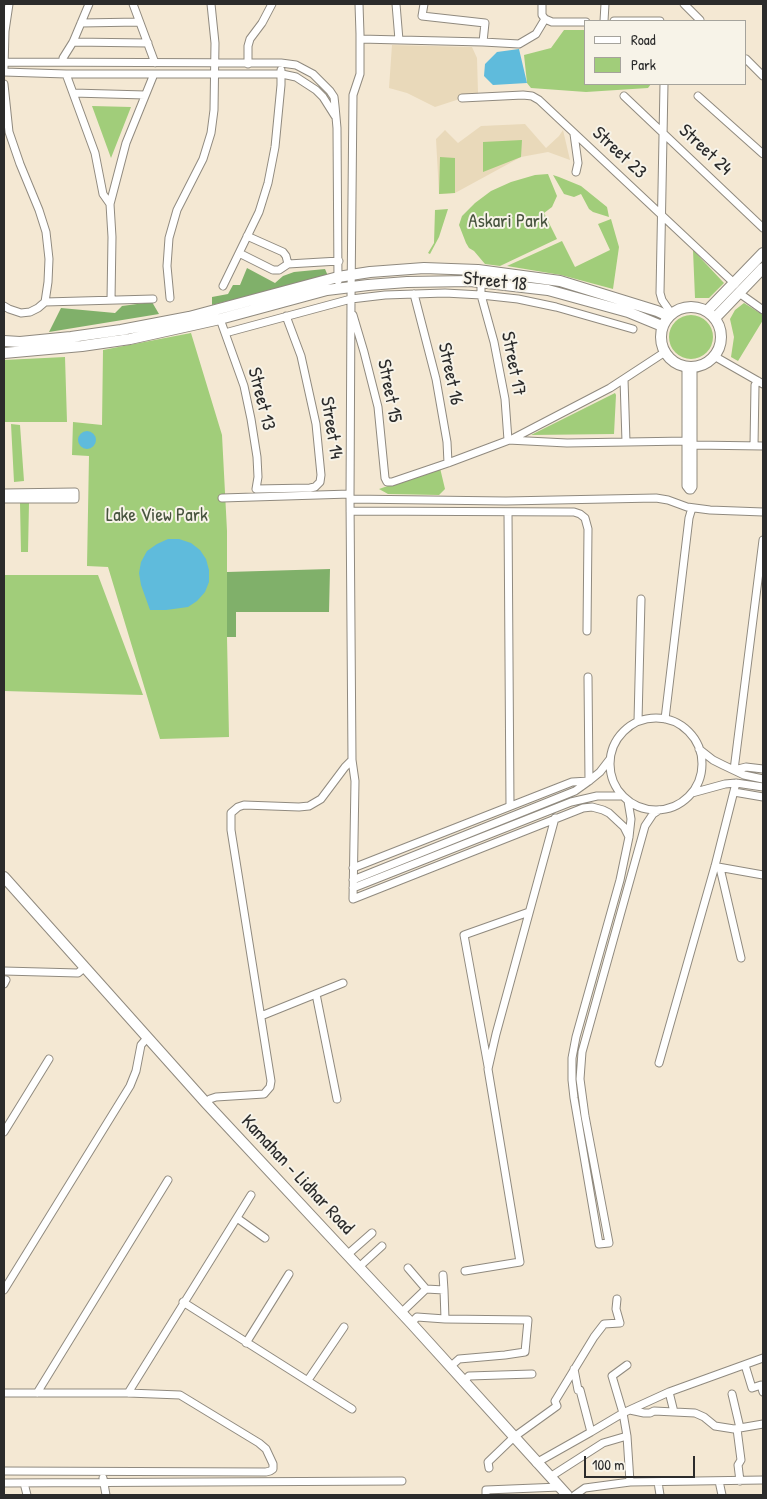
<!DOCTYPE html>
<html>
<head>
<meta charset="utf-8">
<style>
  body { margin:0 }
  #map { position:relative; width:767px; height:1499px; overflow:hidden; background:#f4e8d3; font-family:"Patrick Hand",sans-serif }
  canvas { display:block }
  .frame { position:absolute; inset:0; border:5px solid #2b2b2b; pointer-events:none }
  .legend { position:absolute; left:584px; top:20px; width:162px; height:65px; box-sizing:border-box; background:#f7f3e8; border:1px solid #a5a39c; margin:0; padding:6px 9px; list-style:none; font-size:15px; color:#2b2b2b }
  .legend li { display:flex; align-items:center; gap:10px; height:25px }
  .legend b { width:25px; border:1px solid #a5a39c }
  .scale { position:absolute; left:584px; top:1456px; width:111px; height:22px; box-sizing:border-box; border:2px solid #2b2b2b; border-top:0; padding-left:6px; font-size:15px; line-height:18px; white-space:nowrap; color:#2b2b2b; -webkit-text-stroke:4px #f7f3e8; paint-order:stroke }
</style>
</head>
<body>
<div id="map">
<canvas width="767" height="1499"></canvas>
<div class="frame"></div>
<ul class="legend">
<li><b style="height:6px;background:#fff"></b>Road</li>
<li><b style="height:14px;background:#a1cd7a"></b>Park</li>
</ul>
<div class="scale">100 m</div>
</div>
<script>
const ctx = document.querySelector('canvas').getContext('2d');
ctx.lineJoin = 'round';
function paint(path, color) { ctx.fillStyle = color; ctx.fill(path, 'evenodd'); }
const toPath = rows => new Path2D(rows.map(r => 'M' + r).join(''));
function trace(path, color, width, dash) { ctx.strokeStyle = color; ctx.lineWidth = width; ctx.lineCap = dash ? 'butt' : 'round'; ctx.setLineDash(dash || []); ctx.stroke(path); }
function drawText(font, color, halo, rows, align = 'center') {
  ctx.font = font + ' "Patrick Hand",sans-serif'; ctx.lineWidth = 4; ctx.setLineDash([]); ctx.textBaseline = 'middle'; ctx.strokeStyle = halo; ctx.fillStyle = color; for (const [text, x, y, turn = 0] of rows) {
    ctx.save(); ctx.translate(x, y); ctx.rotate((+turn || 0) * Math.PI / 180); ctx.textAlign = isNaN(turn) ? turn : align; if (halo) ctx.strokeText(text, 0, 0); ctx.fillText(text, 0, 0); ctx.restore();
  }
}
const built = toPath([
  [392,45,472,47,477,58,478,93,435,107,407,93,389,88],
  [525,124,546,148,559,136,563,130,570,160,548,152,521,157,455,193,439,194,436,139,445,130,458,143,481,126]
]);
const green = toPath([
  [564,30,586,30,586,84,651,84,648,88,586,92,531,88,527,83,524,55,551,48],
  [92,106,131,107,111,158],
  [522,140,521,157,483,172,483,142],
  [440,157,455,158,455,193,439,194],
  [548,174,557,196,552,207,544,213,557,239,500,266,485,264,474,251,469,248,466,243,459,225,462,216,475,203,491,191,511,182,535,175],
  [553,175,559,177,581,186,607,207,609,217,593,212,589,209,581,194,574,197,564,194],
  [448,209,439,237,430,254,428,253,434,243,435,210],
  [611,219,619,247,613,289,561,275,507,266,562,241,575,267,610,250,598,224],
  [693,250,724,283,709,298,695,298],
  [744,303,763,315,763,320,738,361,731,357,734,337,730,319,735,310],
  '669 337a22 22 0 1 1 44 0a22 22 0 1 1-44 0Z',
  [191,333,222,435,227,531,227,637,229,737,160,739,108,567,87,566,89,456,72,455,73,422,102,425,103,350],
  [65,357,67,422,4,422,4,360],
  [615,393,616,395,614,434,531,435],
  [11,424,20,425,24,481,14,482],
  [440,468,445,489,439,495,388,494,379,489],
  [20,503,29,503,28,552,21,552],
  [4,575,98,575,143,695,4,691]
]);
const forest = toPath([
  [247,268,275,283,283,276,294,272,325,269,328,276,212,305,212,297,228,294,233,285,240,285],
  [152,302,159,314,49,332,61,308,115,313,122,306],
  [330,569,329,612,236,612,236,637,227,637,227,572]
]);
const water = toPath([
  [519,49,527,83,493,85,484,76,485,64,497,52],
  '78 440a9 9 0 1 1 18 0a9 9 0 1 1-18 0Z',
  [168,539,179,539,191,543,200,550,206,559,209,570,209,582,205,592,197,601,188,607,166,610,150,610,141,585,139,573,141,562,147,551,157,544]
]);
const street = toPath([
  [133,4,155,63],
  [396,4,399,40],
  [424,4,422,16,485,23,483,42],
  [542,4,542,15,545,19,552,22,586,22],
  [684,4,700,20],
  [604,21,605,4],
  [614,21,660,21],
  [81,23,139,22],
  [360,39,483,42,519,44,536,34,545,19],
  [73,42,148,43],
  [746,59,763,76],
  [4,62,281,63,296,65,313,74,330,91,334,97,335,106,337,128,338,281],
  [63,62,63,58,73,42,89,4],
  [248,64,248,46,250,39,262,23,272,4],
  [4,69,5,31,9,4],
  [4,72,66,74,282,74,296,77,316,90,323,97,335,116],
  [66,74,95,153,103,194,110,204],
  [4,84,9,132,20,164,39,210,46,232,49,259,48,282,45,302,38,308,30,312,21,313,9,309,4,306],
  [664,84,660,293,662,300,671,313],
  [73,93,145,95],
  [624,96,763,228],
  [698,96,763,154],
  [462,98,523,95,532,96,539,100,735,284],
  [574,134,578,163,576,172],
  [239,253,273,270,279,270,288,264,286,256,283,252,247,236],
  [288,264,339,261],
  [481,282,481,295,494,342,505,399,508,440,567,443,687,441,693,445,763,446],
  [223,286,259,212,268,183,275,147,281,85,281,70],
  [739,293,763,310],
  [414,294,436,379,447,442,448,463],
  [170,298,167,266,169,238,177,210,203,159,211,133,214,110,215,43,211,4],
  [111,300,112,237,110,204,126,143,154,74],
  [45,302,153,299],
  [353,315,364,352,378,407,385,478,387,482,392,482,448,463,512,439,610,388,665,352],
  [220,319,244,386,251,419,257,457,258,477,256,489,310,488,315,487,320,482,321,475,316,424,301,356,286,316],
  [225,333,351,299,385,295,445,293,481,295,518,299,556,307,633,329],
  [714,356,763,384],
  [686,367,686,486,689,490,691,490,693,487,693,367],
  [624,379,626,442],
  [754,446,755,385,758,381],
  [4,493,75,492,75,499,4,499],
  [222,498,350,494],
  [350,499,506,501,656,498,668,500,687,507,710,510,763,512],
  [350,511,574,512,580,514,585,518,588,529,587,631],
  [508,512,510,806],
  [763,540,734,770,746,767,763,769],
  '610 764a46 46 0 1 1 92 0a46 46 0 1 1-92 0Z',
  [665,719,689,518,692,508],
  [638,721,641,599],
  [699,749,713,760,723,765,744,775,763,779],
  [352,760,355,781,353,899,583,808,592,807,603,810,609,813,624,827,629,837],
  [734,792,763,797],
  [692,793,725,784,736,783,763,787],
  [628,801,631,819,629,837,620,880,576,1037,572,1058,572,1080,574,1098,599,1244,609,1243,585,1116,580,1079,582,1052,645,826,653,814,659,810],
  [718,867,763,875],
  [353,868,572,782,589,781,588,677],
  [720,868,741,958],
  [353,880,575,791,589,781,600,772,610,759],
  [353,888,571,802,597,796,622,796],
  [4,971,78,973,84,968],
  [4,984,6,980],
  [316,994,337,1099],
  [261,1016,343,983],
  [659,1063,715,866,736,783],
  [488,1066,464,935,529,912],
  [206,1103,210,1099,216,1097,264,1094,270,1087,271,1081,231,830,231,813,238,807,244,805,299,807,309,806,321,799,345,767,352,760,350,499,351,299,353,95,360,74,360,34,359,4],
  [4,1132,49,1059],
  [237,1218,265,1238],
  [347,1255,372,1233],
  [359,1267,382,1246],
  [408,1268,426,1289],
  [465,1271,520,1262,488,1069,496,1034,555,818],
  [443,1275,444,1290],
  [4,1290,130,1086,136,1071,141,1045,147,1038],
  [183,1302,352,1409],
  [401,1313,426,1289,444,1290,445,1319,417,1317,411,1323],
  [445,1319,528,1320,525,1352,505,1355,459,1359,450,1367],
  [246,1343,289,1274],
  [745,1365,752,1388,761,1385,763,1392],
  [308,1380,344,1327],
  [463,1382,469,1376,532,1374],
  [669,1392,674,1412],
  [4,1393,128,1393,180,1395,259,1443,266,1449,273,1464,273,1469,270,1471,266,1472,4,1471],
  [37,1393,168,1180],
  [128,1393,251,1195],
  [732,1394,740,1428],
  [630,1410,644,1413,650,1413,654,1411,695,1413,704,1417,715,1426,734,1429,763,1424],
  [737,1429,741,1460,738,1465,740,1481],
  [591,1432,623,1413,612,1376,627,1365],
  [627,1436,623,1413,669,1392,763,1358],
  [536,1463,591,1432,580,1390,578,1390,574,1369],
  [489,1468,488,1462,514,1437,557,1406,555,1401,594,1337,604,1324,620,1323,616,1309,617,1299],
  [550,1477,603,1443,627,1436,630,1482],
  [103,1478,106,1495],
  [719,1481,722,1495],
  [658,1482,660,1495],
  [4,1483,402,1481],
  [24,1483,27,1495],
  [486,1495,486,1490,560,1487],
  [575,1495,585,1488,630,1482,763,1480]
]);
const secondary = toPath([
  '661 337a30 30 0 1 1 60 0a30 30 0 1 1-60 0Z',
  [707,311,763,253],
  [715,318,763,268],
  [4,341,20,342,71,337,121,330,189,317,338,277,370,272,424,268,478,270,560,281,657,311,668,316],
  [4,353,82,346,130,339,220,319,327,290,368,285,407,282,470,281,548,290,628,312,662,326],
  [4,877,206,1103,411,1323,567,1495]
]);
const streetNames = [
  ["Street 24",705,150,43],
  ["Street 23",619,153,43],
  ["Street 18",495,282,6],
  ["Street 17",513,364,79],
  ["Street 16",450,374,78],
  ["Street 15",389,391,79],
  ["Street 13",261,399,76],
  ["Street 14",331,428,81],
  ["Kamahan - Lidhar Road",297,1175,47]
];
const parkNames = [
  ["Askari Park",508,222],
  ["Lake View Park",157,516]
];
paint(built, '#e9d9ba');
paint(green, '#a1cd7a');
paint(forest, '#80b06a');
paint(water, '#5fbbdc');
trace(street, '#908a7f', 9);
trace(secondary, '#908a7f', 12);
trace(street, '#fff', 7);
trace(secondary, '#fff', 10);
drawText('19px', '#2b2b2b', '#f7f3e8', streetNames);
drawText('19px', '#48543f', '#f7f3e8', parkNames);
</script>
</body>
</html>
